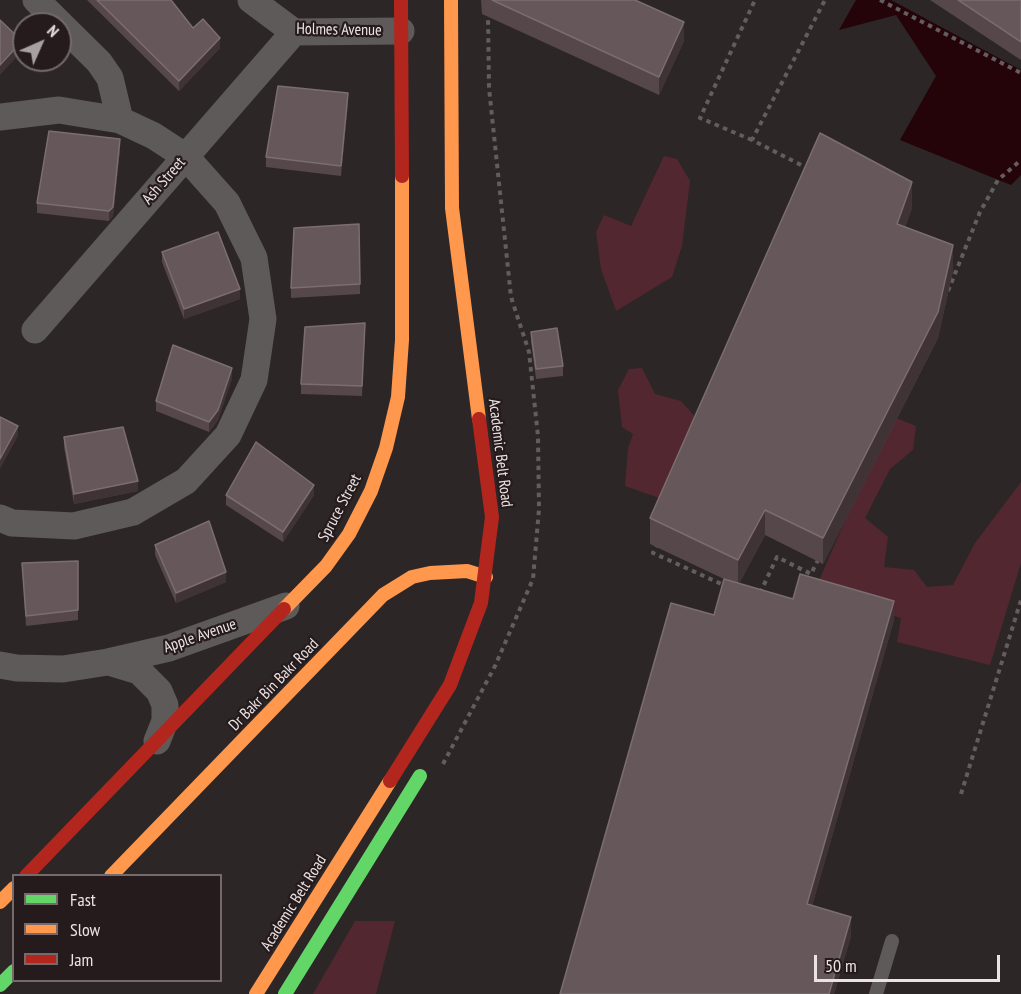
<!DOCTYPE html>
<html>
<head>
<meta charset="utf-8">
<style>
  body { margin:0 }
  #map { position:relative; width:1021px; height:994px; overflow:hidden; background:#2c2627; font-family:"PT Sans Narrow",sans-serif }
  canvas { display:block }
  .legend { position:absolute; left:12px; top:874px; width:210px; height:108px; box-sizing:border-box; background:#251a1c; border:2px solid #746a6c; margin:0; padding:8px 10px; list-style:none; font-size:18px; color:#ebe3e3 }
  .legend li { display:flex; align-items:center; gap:12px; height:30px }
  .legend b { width:30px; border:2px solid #746a6c }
  .north { position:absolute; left:12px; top:12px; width:60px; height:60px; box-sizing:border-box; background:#251a1c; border:2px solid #746a6c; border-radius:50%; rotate:45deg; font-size:16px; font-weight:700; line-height:24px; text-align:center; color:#ebe3e3 }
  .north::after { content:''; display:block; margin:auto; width:21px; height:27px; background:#a8a1a1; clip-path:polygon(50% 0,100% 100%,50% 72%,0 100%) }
  .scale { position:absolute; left:814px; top:955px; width:186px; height:27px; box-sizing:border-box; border:3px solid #ebe3e3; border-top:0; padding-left:8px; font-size:18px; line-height:21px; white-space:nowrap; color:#ebe3e3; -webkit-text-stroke:4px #251a1c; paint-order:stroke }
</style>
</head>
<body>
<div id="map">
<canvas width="1021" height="994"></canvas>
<ul class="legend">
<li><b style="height:8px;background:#63d668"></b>Fast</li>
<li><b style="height:8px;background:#ff974d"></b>Slow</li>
<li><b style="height:8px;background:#b3261e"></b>Jam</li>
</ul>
<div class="north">N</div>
<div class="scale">50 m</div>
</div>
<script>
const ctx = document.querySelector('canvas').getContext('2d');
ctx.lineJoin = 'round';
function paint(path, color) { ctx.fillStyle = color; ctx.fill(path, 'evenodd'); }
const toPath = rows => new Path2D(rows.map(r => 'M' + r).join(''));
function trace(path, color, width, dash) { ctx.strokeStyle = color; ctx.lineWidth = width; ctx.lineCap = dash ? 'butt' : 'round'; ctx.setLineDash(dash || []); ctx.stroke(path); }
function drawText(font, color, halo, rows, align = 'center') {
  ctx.font = font + ' "PT Sans Narrow",sans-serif'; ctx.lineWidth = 4.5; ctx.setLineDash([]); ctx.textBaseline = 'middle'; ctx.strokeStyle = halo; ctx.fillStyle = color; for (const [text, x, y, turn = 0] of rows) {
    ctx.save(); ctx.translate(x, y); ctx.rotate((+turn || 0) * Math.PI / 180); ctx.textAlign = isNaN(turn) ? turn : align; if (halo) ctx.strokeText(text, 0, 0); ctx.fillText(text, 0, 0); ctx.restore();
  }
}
const green = toPath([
  [664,156,677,159,690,181,682,246,672,277,616,311,601,269,596,232,604,215,631,226],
  [642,368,655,394,681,401,696,418,665,500,625,486,628,448,633,434,622,427,618,390,629,369],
  [891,416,916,426,913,450,890,469,865,518,888,537,884,567,914,570,927,587,953,585,975,543,1021,482,1021,563,990,665,897,642,901,618,814,592],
  [355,921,395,921,376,994,313,994]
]);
const water = toPath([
  [856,0,891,0,1021,70,1021,175,1011,185,900,140,936,76,896,15,839,30]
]);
const path = toPath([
  [880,0,1021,73],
  [752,140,700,118,755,0],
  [809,169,752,140,825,0],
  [948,291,980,212,998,180,1021,160],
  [658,543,653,553,726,586],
  [760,593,777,557,811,574,819,558],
  [443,764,495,666,533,579,539,509,538,436,529,352,511,297,489,88,488,14],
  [961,794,1021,600]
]);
const lane = toPath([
  [876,994,892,941]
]);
const street = toPath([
  [36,0,99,62,110,78,120,120],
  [251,0,294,32,401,31],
  [0,117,59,110,120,120,154,136,186,157,227,203,254,258,263,319,254,380,228,435,186,481,133,512,74,526,12,523,0,518],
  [35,330,294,32],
  [109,662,139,671,159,691,165,705,165,721,157,741],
  [0,665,17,668,63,669,108,662,169,648,286,606]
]);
const fast = toPath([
  [0,985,14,971],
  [285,994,420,776]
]);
const slow = toPath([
  [451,0,452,208,479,419],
  [284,609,326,566,349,534,371,491,386,448,398,397,402,340,402,176],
  [111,876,383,595,412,577,430,573,467,571,486,577],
  [0,902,14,888],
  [256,994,390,781]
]);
const jam = toPath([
  [401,0,402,176],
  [390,781,450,685,481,603,492,517,479,419],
  [26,876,284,609]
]);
const wall = toPath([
  [87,0,171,0,193,28,220,48,179,91],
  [481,0,635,0,684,41,659,95,482,14],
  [930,0,1021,0,1021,60],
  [348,103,341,176,266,167,266,157],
  [120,149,113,216,109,221,37,213,37,203],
  [912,208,905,227,953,271,938,338,823,564,765,535,739,584,793,599,894,620,812,906,851,936,834,994,560,994,714,615,724,579,650,544,650,518],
  [162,252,240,299,184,319,162,262],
  [360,284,360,294,291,298,291,288],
  [365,323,362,396,301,394,301,384],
  [531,332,563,366,563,376,536,379,531,342],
  [232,378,218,420,209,432,156,411,156,401],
  [64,437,138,491,74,504,64,447],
  [226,495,314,495,283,542,226,505],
  [155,545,226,582,176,603,155,555],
  [78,561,78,620,26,626,22,563]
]);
const shadedWall = toPath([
  [684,22,684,41,659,95,659,77],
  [220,38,220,48,179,91,179,81],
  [22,41,22,51,0,75,0,65],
  [348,93,348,103,341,176,341,166],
  [120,139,120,149,113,216,109,221,109,211],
  [912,182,912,208,897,250,897,224],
  [953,245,953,271,938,338,823,564,823,538],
  [240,289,240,299,184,319,184,309],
  [232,368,232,378,218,420,209,432,209,422],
  [18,426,18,436,0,469,0,459],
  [138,481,138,491,74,504,74,494],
  [314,485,314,495,283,542,283,532],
  [765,510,765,535,738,586,738,560],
  [226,572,226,582,176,603,176,593],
  [894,601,894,620,807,923,807,904],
  [851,917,851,936,834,994,829,994]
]);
const building = toPath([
  [97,0,171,0,193,28,203,19,220,38,179,81,97,0],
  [492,0,635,0,684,22,659,77,492,0],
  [958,0,1021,0,1021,42,958,0],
  [0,20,22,41,0,65,0,20],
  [278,86,348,93,341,166,266,157,278,86],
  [49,131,120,139,113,207,109,211,37,203,49,131],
  [820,133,912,182,897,224,953,245,938,312,823,538,765,510,738,560,650,518,820,133],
  [359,224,360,284,291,288,294,228,359,224],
  [218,232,240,289,184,309,162,252,218,232],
  [365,323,362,386,301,384,305,327,365,323],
  [557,328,563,366,536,369,531,332,557,328],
  [173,345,232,368,218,410,209,422,156,401,173,345],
  [0,417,18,426,0,459,0,417],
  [123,427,138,481,74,494,64,437,123,427],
  [256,442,314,485,283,532,226,495,256,442],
  [209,521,226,572,176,593,155,545,209,521],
  [78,561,78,610,26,616,22,563,78,561],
  [800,574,894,601,807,904,851,917,829,994,560,994,671,603,714,615,724,579,793,599,800,574]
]);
const streetNames = [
  ["Holmes Avenue",339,30,1],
  ["Ash Street",164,181,-49],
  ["Academic Belt Road",500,453,83],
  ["Spruce Street",340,508,-62],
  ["Apple Avenue",200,636,-19],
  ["Dr Bakr Bin Bakr Road",274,685,-46],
  ["Academic Belt Road",294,903,-58]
];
paint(green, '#532730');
paint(water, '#240309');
trace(path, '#625e5f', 4, [4.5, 4.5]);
trace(lane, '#5e5a5a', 14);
trace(street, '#5e5a5a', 27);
trace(fast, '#63d668', 14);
trace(slow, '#ff974d', 14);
trace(jam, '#b3261e', 14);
paint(wall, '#56474a');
paint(shadedWall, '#3f3335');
paint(building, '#66585a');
trace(building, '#7b6d70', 1.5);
drawText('16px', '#ebe3e3', '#251a1c', streetNames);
</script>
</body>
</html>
